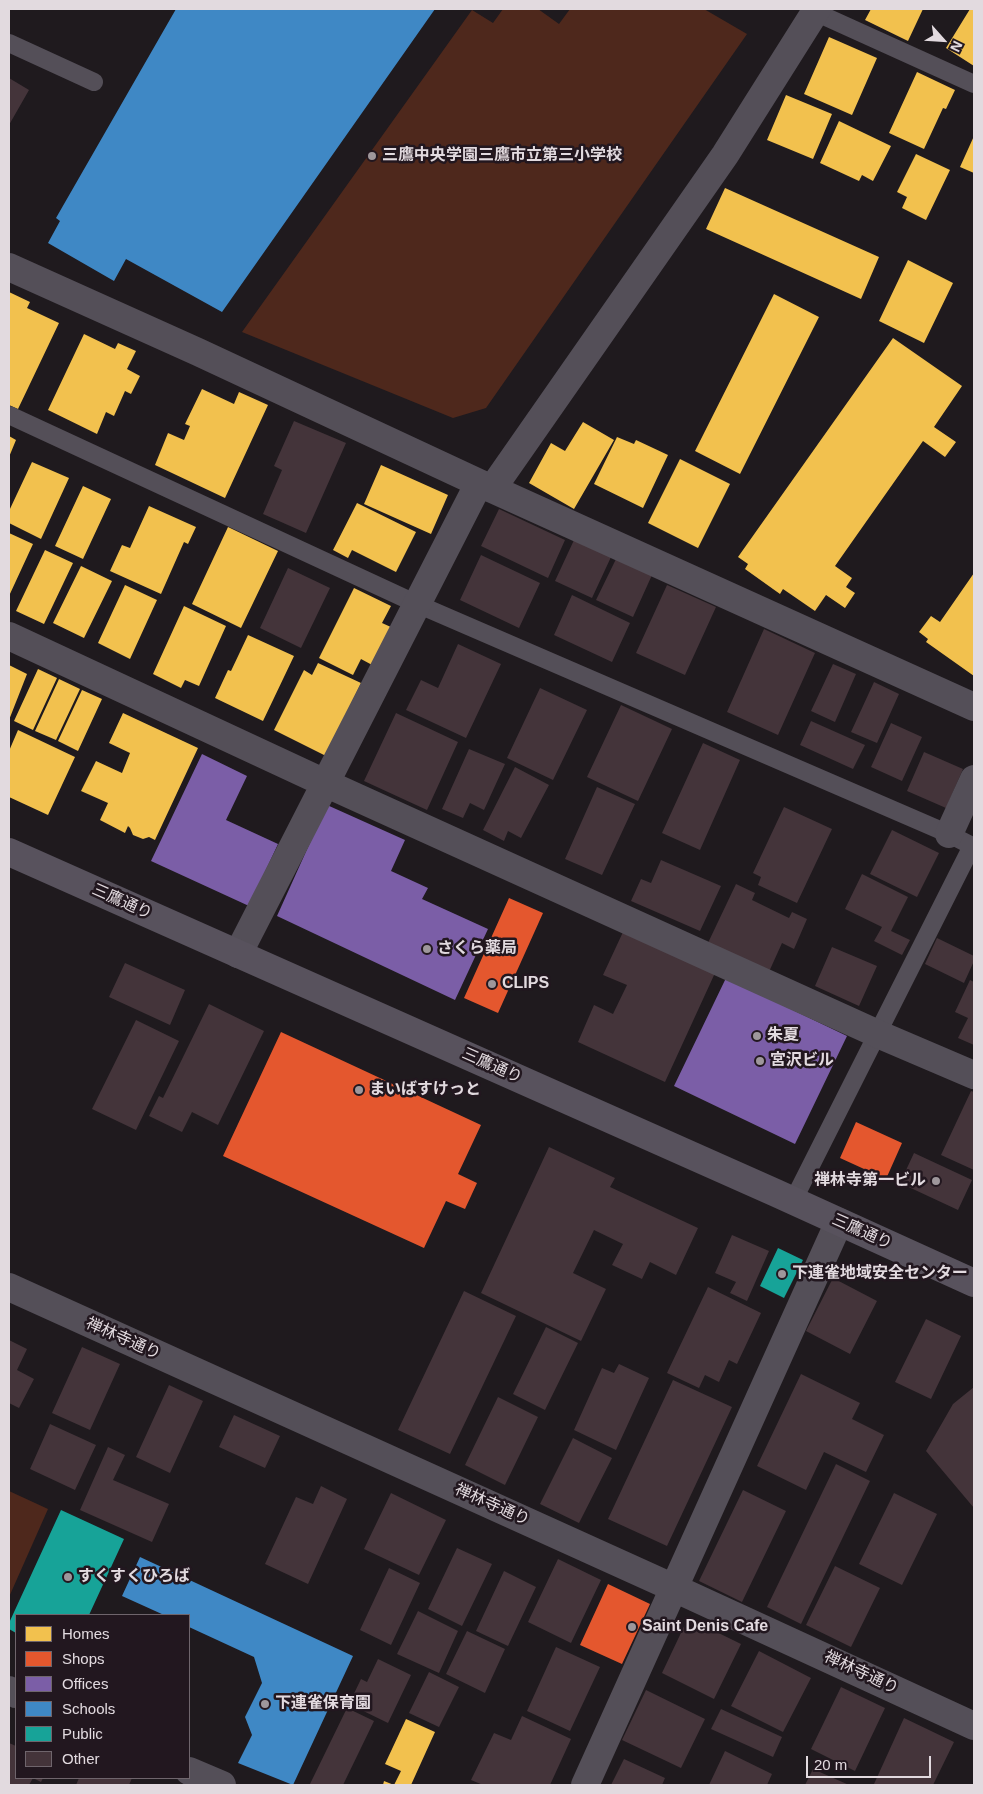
<!DOCTYPE html>
<html>
<head>
<meta charset="utf-8">
<style>
  body { margin:0 }
  #map { position:relative; width:983px; height:1794px; overflow:hidden; background:#1f1a1e; font-family:Helvetica,sans-serif }
  canvas { display:block }
  .frame { position:absolute; inset:0; border:10px solid #e2dadf; pointer-events:none }
  .legend { position:absolute; left:15px; top:1614px; width:175px; height:165px; box-sizing:border-box; background:#22171f; border:1px solid #6f656c; margin:0; padding:6px 9px; list-style:none; font-size:15px; color:#e2dadf }
  .legend li { display:flex; align-items:center; gap:10px; height:25px }
  .legend b { width:25px; border:1px solid #6f656c }
  .north { position:absolute; left:918px; top:15px; width:50px; height:50px; -webkit-text-stroke:4px #22171f; paint-order:stroke; rotate:116deg; font-size:14px; font-weight:700; line-height:20px; text-align:center; color:#e2dadf }
  .north::after { content:''; display:block; margin:auto; width:18px; height:22px; background:#e2dadf; clip-path:polygon(50% 0,100% 100%,50% 72%,0 100%) }
  .scale { position:absolute; left:806px; top:1756px; width:125px; height:22px; box-sizing:border-box; border:2px solid #e2dadf; border-top:0; padding-left:6px; font-size:15px; line-height:18px; white-space:nowrap; color:#e2dadf; -webkit-text-stroke:4px #22171f; paint-order:stroke }
</style>
</head>
<body>
<div id="map">
<canvas width="983" height="1794"></canvas>
<div class="frame"></div>
<ul class="legend">
<li><b style="height:14px;background:#f2c14e"></b>Homes</li>
<li><b style="height:14px;background:#e4572e"></b>Shops</li>
<li><b style="height:14px;background:#7b5ea7"></b>Offices</li>
<li><b style="height:14px;background:#3f88c5"></b>Schools</li>
<li><b style="height:14px;background:#17a398"></b>Public</li>
<li><b style="height:14px;background:#44343a"></b>Other</li>
</ul>
<div class="north">N</div>
<div class="scale">20 m</div>
</div>
<script>
const ctx = document.querySelector('canvas').getContext('2d');
ctx.lineJoin = 'round';
function paint(path, color) { ctx.fillStyle = color; ctx.fill(path, 'evenodd'); }
const toPath = rows => new Path2D(rows.map(r => 'M' + r).join(''));
function trace(path, color, width, dash) { ctx.strokeStyle = color; ctx.lineWidth = width; ctx.lineCap = dash ? 'butt' : 'round'; ctx.setLineDash(dash || []); ctx.stroke(path); }
function drawText(font, color, halo, rows, align = 'center') {
  ctx.font = font + ' Helvetica,"Noto Sans JP",sans-serif'; ctx.lineWidth = 5; ctx.setLineDash([]); ctx.textBaseline = 'middle'; ctx.strokeStyle = halo; ctx.fillStyle = color; for (const [text, x, y, turn = 0] of rows) {
    ctx.save(); ctx.translate(x, y); ctx.rotate((+turn || 0) * Math.PI / 180); ctx.textAlign = isNaN(turn) ? turn : align; if (halo) ctx.strokeText(text, 0, 0); ctx.fillText(text, 0, 0); ctx.restore();
  }
}
const green = toPath([
  [503,9,538,9,559,24,570,9,704,9,747,34,486,408,453,418,242,332,472,10,493,23],
  [9,1491,48,1509,9,1597]
]);
const homes = toPath([
  [871,9,923,9,908,41,865,20],
  [970,9,974,9,974,66,946,48],
  [829,37,877,58,852,115,804,94],
  [917,72,955,90,946,109,943,108,924,149,889,133],
  [786,95,832,114,813,159,767,140],
  [839,121,891,146,873,181,862,175,859,181,820,163],
  [974,136,974,173,960,167],
  [916,154,950,170,926,220,902,208,907,197,897,192],
  [725,188,879,257,861,299,706,229],
  [908,260,953,283,924,343,879,321],
  [9,292,30,302,27,308,59,323,18,409,9,405],
  [774,294,819,317,740,474,695,451],
  [84,334,115,349,118,343,136,351,127,369,140,376,131,394,125,391,114,416,106,412,97,434,48,410],
  [893,338,962,386,934,427,956,442,945,457,923,441,835,566,852,578,846,587,855,593,845,608,826,595,815,611,783,589,780,594,745,569,748,564,738,557],
  [202,389,234,404,239,392,268,405,225,498,155,465,168,433,184,440,190,426,185,424],
  [583,422,614,440,574,509,529,483,551,443,565,451],
  [9,436,16,440,9,457],
  [617,437,634,444,636,440,668,455,643,508,594,484],
  [680,459,730,484,698,548,648,523],
  [32,462,69,478,41,539,9,523,9,511],
  [381,465,448,495,431,534,364,504],
  [83,486,111,499,83,559,55,546],
  [357,503,416,532,396,572,352,550,348,558,333,550],
  [149,506,196,527,188,544,184,542,161,594,110,571,122,545,130,548],
  [228,527,278,551,241,628,192,604],
  [9,533,33,544,9,596],
  [45,550,73,563,44,624,16,611],
  [81,566,112,581,84,638,53,623],
  [974,573,974,676,926,642,928,639,919,632,931,616,940,622],
  [125,585,157,600,130,659,98,643],
  [354,588,391,606,382,623,393,628,374,666,361,659,353,675,319,658],
  [184,606,226,626,199,686,185,680,181,688,153,674],
  [248,635,294,656,263,721,215,698,228,670,231,671],
  [318,663,361,683,326,756,274,730,304,670,312,675],
  [9,665,27,674,9,720],
  [38,669,57,678,33,730,14,721],
  [59,679,80,689,56,740,35,731],
  [82,690,102,699,78,751,58,741],
  [123,713,198,748,155,840,149,837,143,839,133,835,130,828,128,826,125,833,100,820,108,803,81,791,96,761,122,773,130,753,109,743],
  [18,730,75,757,48,815,9,797,9,751],
  [406,1719,435,1732,411,1785,383,1785,384,1781,394,1785,401,1771,385,1764]
]);
const shops = toPath([
  [509,898,543,913,498,1013,464,998],
  [281,1032,481,1125,458,1174,477,1183,465,1209,446,1201,424,1248,223,1156],
  [856,1122,902,1143,886,1179,840,1158],
  [608,1584,650,1604,622,1664,580,1645]
]);
const offices = toPath([
  [202,754,247,776,226,820,278,844,249,906,151,861],
  [327,805,405,840,391,871,428,888,422,899,488,929,455,1000,277,916],
  [726,978,847,1036,795,1144,674,1086]
]);
const schools = toPath([
  [176,9,435,9,222,312,126,259,114,281,48,243,60,221,56,218],
  [140,1557,353,1656,293,1785,238,1763,252,1735,245,1717,262,1683,254,1657,189,1627,189,1615,164,1615,122,1596]
]);
const public = toPath([
  [778,1248,803,1260,784,1298,760,1286],
  [61,1510,124,1539,89,1615,16,1615,16,1633,9,1629,9,1623]
]);
const building = toPath([
  [9,78,29,90,9,125],
  [294,421,346,443,306,533,263,514,282,470,274,466],
  [499,509,565,540,548,578,481,546],
  [574,540,611,557,592,598,555,581],
  [481,555,540,583,519,628,460,600],
  [616,559,652,575,633,617,596,600],
  [288,568,330,588,301,648,260,628],
  [667,585,716,607,685,675,636,653],
  [572,595,630,623,612,662,554,635],
  [764,629,815,653,778,735,727,712],
  [458,644,501,664,466,738,406,710,421,680,438,688],
  [833,664,856,674,835,722,811,711],
  [874,682,899,694,877,743,851,732],
  [540,688,587,710,553,780,507,758],
  [621,705,672,729,638,801,587,777],
  [396,713,458,742,427,810,364,781],
  [811,721,865,745,853,769,800,745],
  [891,723,922,737,902,781,871,767],
  [703,743,740,760,700,850,662,833],
  [469,749,505,764,484,810,470,803,463,818,442,809],
  [924,752,963,769,946,808,907,791],
  [515,767,549,785,521,838,508,831,504,841,483,830],
  [597,787,635,804,602,875,565,859],
  [784,807,832,829,797,903,758,885,761,877,753,873],
  [892,830,939,853,917,897,870,874],
  [661,860,721,886,700,931,631,901,641,879,651,883],
  [862,874,908,897,891,931,910,940,902,955,874,941,882,927,845,909],
  [736,884,755,893,752,900,789,918,792,912,807,919,794,949,782,943,768,974,707,945],
  [623,932,715,973,665,1082,578,1042,594,1005,613,1014,627,985,603,975],
  [937,938,974,956,974,961,964,983,925,964],
  [832,947,877,966,859,1006,815,986],
  [125,963,185,990,170,1025,109,997],
  [970,980,974,982,974,1045,958,1038,968,1018,955,1012],
  [209,1004,264,1031,218,1125,192,1112,182,1132,149,1116,159,1096,163,1098],
  [136,1020,179,1041,136,1130,92,1109],
  [971,1091,974,1092,974,1170,941,1155],
  [549,1147,615,1178,610,1187,698,1228,676,1275,650,1262,642,1279,612,1265,623,1244,594,1230,573,1273,606,1289,581,1341,481,1293],
  [914,1153,972,1180,958,1210,900,1183],
  [732,1235,769,1251,747,1301,730,1293,736,1282,715,1273],
  [833,1278,877,1301,850,1354,806,1331],
  [708,1287,761,1313,737,1364,729,1360,719,1382,705,1375,699,1388,667,1373],
  [464,1291,516,1316,450,1454,398,1430],
  [926,1319,961,1336,931,1399,895,1382],
  [546,1327,578,1343,545,1410,513,1394],
  [9,1340,27,1349,17,1370,34,1379,19,1408,9,1403],
  [82,1347,120,1364,90,1430,52,1413],
  [619,1364,649,1378,616,1450,574,1430,602,1368,614,1373],
  [801,1374,860,1403,852,1419,884,1435,866,1472,824,1452,806,1490,757,1466],
  [673,1380,732,1407,667,1546,608,1519],
  [169,1385,203,1401,170,1473,136,1457],
  [974,1387,974,1508,926,1451,953,1404],
  [498,1397,538,1417,505,1485,465,1465],
  [234,1415,280,1436,265,1468,219,1447],
  [50,1424,96,1445,75,1490,30,1469],
  [573,1438,612,1458,579,1523,540,1504],
  [108,1447,125,1455,113,1480,169,1504,152,1542,80,1510],
  [836,1464,870,1481,801,1624,767,1607],
  [321,1486,347,1499,308,1584,265,1564,296,1497,313,1504],
  [743,1490,786,1511,742,1602,699,1581],
  [391,1493,446,1520,419,1575,364,1549],
  [894,1493,937,1514,902,1585,859,1564],
  [457,1548,492,1564,462,1626,428,1609],
  [558,1559,601,1580,571,1643,528,1622],
  [835,1566,880,1588,851,1647,806,1625],
  [389,1568,420,1583,391,1645,360,1630],
  [504,1571,536,1587,508,1646,476,1631],
  [418,1611,458,1631,439,1673,397,1654],
  [688,1618,741,1644,714,1699,662,1673],
  [467,1631,505,1649,485,1693,446,1674],
  [556,1647,600,1667,570,1731,527,1711],
  [759,1651,811,1678,783,1732,731,1706],
  [378,1659,411,1675,388,1723,349,1704,361,1679,367,1682],
  [429,1672,459,1687,439,1727,409,1713],
  [841,1687,885,1708,855,1771,811,1749],
  [646,1690,705,1719,681,1768,622,1740],
  [347,1708,374,1721,343,1785,312,1785,310,1784],
  [721,1709,782,1737,773,1757,711,1729],
  [522,1716,571,1739,550,1785,483,1785,471,1780,494,1733,511,1740],
  [904,1718,954,1742,933,1785,876,1785,874,1784],
  [9,1743,16,1746,16,1778,43,1778,41,1782,33,1778,29,1785,9,1785],
  [725,1751,772,1774,767,1785,709,1785],
  [624,1759,665,1778,662,1785,611,1785],
  [813,1769,849,1785,805,1785],
  [79,1778,132,1778,129,1785,76,1785]
]);
const lane = toPath([
  [815,12,974,84],
  [9,43,94,82],
  [9,415,417,604,949,834,974,847],
  [793,1201,972,846]
]);
const street = toPath([
  [9,267,198,352,479,483,974,707],
  [9,636,325,783,878,1034,974,1075],
  [949,834,974,779],
  [238,954,479,483,492,489,725,155,817,9],
  [9,1287,674,1588,974,1726],
  [9,1690,16,1694],
  [189,1771,222,1785],
  [585,1785,839,1222]
]);
const secondary = toPath([
  [9,852,776,1193,974,1283]
]);
const markers = [
  [372,156,5,"#9e979b"],
  [427,949,5,"#9e979b"],
  [492,984,5,"#9e979b"],
  [757,1036,5,"#9e979b"],
  [760,1061,5,"#9e979b"],
  [359,1090,5,"#9e979b"],
  [936,1181,5,"#9e979b"],
  [782,1274,5,"#9e979b"],
  [68,1577,5,"#9e979b"],
  [632,1627,5,"#9e979b"],
  [265,1704,5,"#9e979b"]
];
const poiNames = [
  ["三鷹中央学園三鷹市立第三小学校",382,156],
  ["さくら薬局",437,949],
  ["CLIPS",502,984],
  ["朱夏",767,1036],
  ["宮沢ビル",770,1061],
  ["まいばすけっと",369,1090],
  ["禅林寺第一ビル",926,1181,"right"],
  ["下連雀地域安全センター",792,1274],
  ["すくすくひろば",78,1577],
  ["Saint Denis Cafe",642,1627],
  ["下連雀保育園",275,1704]
];
const streetNames = [
  ["三鷹通り",122,902,24],
  ["三鷹通り",492,1066,24],
  ["三鷹通り",862,1232,24],
  ["禅林寺通り",123,1339,24],
  ["禅林寺通り",492,1505,24],
  ["禅林寺通り",861,1673,25]
];
paint(green, '#4e281c');
paint(homes, '#f2c14e');
paint(shops, '#e4572e');
paint(offices, '#7b5ea7');
paint(schools, '#3f88c5');
paint(public, '#17a398');
paint(building, '#44343a');
trace(lane, '#544f58', 18);
trace(street, '#544f58', 28);
trace(secondary, '#58525d', 28);
for (const [x, y, r, color] of markers) { const dot = new Path2D(); dot.arc(x, y, r, 0, 2 * Math.PI); ctx.fillStyle = color; ctx.fill(dot); trace(dot, '#22171f', 2); }
drawText('bold 16px', '#e2dadf', '#22171f', poiNames, 'left');
drawText('16px', '#e2dadf', '#22171f', streetNames);
</script>
</body>
</html>
